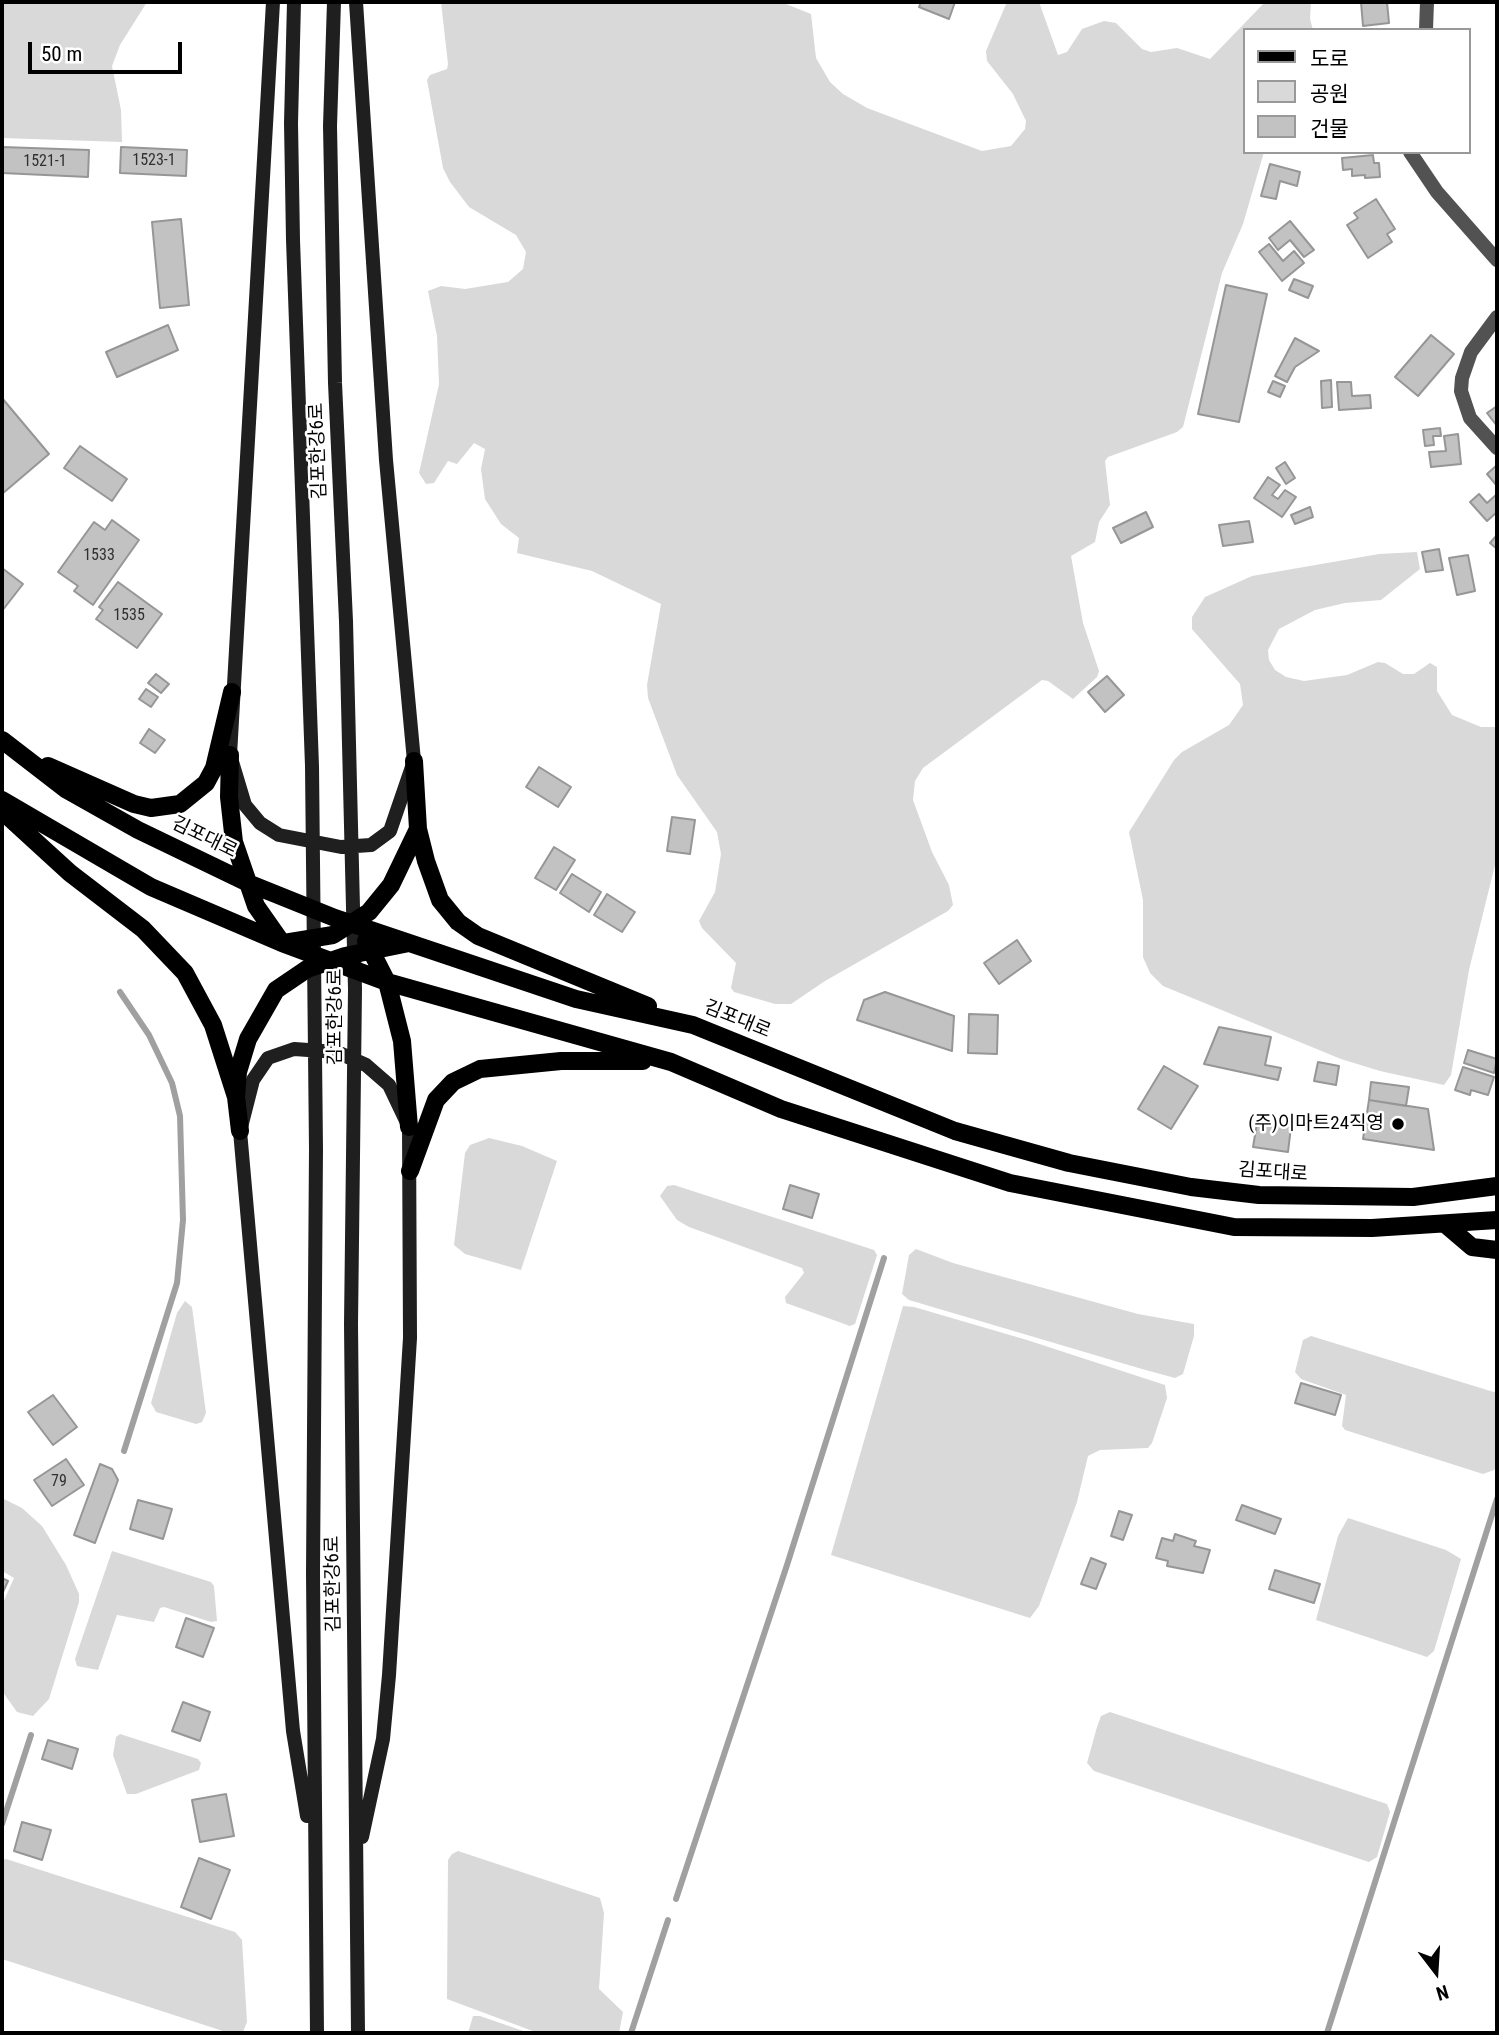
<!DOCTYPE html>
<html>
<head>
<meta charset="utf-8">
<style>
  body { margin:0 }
  #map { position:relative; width:1499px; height:2035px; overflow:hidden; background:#fff; font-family:"Roboto Condensed","Noto Sans KR",sans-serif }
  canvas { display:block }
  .frame { position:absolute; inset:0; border:4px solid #000; pointer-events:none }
  .legend { position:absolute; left:1243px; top:28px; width:228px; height:126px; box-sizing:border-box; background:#fff; border:2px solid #999; margin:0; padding:9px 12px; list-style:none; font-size:21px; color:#000 }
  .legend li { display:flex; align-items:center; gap:14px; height:35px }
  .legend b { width:35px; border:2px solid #999 }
  .north { position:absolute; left:1401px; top:1937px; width:70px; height:70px; -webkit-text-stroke:5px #fff; paint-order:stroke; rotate:163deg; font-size:19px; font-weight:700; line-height:28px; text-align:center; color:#000 }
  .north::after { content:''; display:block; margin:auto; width:24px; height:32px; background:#000; clip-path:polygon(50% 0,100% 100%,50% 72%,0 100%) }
  .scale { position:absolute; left:28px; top:42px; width:154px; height:32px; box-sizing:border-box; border:4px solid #000; border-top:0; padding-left:9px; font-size:21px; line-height:24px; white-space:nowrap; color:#000; -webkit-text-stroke:5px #fff; paint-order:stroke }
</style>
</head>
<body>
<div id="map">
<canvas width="1499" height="2035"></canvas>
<div class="frame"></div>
<ul class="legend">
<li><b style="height:9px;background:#000"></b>도로</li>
<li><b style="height:19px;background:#d9d9d9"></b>공원</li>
<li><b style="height:19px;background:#c2c2c2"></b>건물</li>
</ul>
<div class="north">N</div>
<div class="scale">50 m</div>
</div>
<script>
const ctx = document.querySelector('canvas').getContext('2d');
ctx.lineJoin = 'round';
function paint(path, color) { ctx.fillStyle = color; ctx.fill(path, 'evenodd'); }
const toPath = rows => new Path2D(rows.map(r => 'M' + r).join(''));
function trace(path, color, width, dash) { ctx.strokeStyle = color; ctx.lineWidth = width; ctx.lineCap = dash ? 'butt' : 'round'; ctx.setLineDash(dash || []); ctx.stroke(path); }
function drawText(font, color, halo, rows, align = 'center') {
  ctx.font = font + ' "Roboto Condensed","Noto Sans KR",sans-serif'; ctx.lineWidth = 5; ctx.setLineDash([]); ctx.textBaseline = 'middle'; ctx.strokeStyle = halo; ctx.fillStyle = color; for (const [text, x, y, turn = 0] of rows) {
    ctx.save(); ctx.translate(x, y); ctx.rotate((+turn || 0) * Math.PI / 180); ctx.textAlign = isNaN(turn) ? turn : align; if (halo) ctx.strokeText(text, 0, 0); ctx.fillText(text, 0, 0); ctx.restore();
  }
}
const green = toPath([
  [2,2,147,2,120,45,112,66,121,110,122,142,2,138],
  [441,2,781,2,811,14,816,58,830,82,843,94,867,108,982,151,1011,146,1025,129,1026,121,1013,94,987,61,986,51,1007,2,1039,2,1058,55,1067,52,1082,29,1104,21,1116,23,1142,49,1151,52,1177,48,1210,59,1265,2,1311,2,1310,19,1313,30,1245,30,1245,152,1264,152,1243,224,1222,273,1183,427,1177,432,1108,457,1105,461,1110,505,1099,522,1095,542,1071,556,1083,623,1099,671,1097,677,1073,699,1048,681,1042,680,923,768,915,781,913,800,932,852,949,885,953,905,948,911,825,981,791,1004,775,1004,734,992,731,988,736,963,702,928,699,921,715,892,721,854,717,832,677,775,648,698,647,685,661,604,592,571,517,553,519,538,501,524,485,499,481,469,485,449,474,443,457,464,448,461,434,483,426,484,419,473,439,384,437,336,428,291,441,286,465,289,508,282,523,269,526,252,516,235,469,207,450,182,443,168,427,80,430,75,447,69,448,64],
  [1417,552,1420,569,1381,600,1345,603,1315,610,1279,629,1268,650,1269,660,1275,670,1286,677,1304,681,1347,675,1378,662,1385,663,1403,674,1414,674,1430,663,1437,667,1437,691,1452,715,1481,727,1497,727,1497,857,1469,970,1451,1075,1444,1085,1380,1071,1341,1059,1163,986,1150,973,1143,957,1143,900,1129,832,1174,760,1182,752,1229,725,1243,705,1240,684,1192,629,1192,617,1205,597,1252,576,1379,554],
  [489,1138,522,1146,557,1161,521,1270,465,1254,454,1245,465,1153,470,1145],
  [674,1185,874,1250,877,1255,855,1324,850,1326,786,1303,785,1297,804,1273,802,1268,689,1227,677,1220,660,1196,667,1186],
  [916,1249,953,1263,1138,1314,1194,1324,1194,1336,1183,1374,1175,1378,1142,1369,909,1300,902,1294,909,1255],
  [185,1301,192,1307,206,1413,202,1422,196,1424,156,1412,151,1403,177,1313],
  [903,1306,914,1307,1027,1340,1165,1385,1167,1398,1152,1443,1148,1448,1100,1450,1088,1456,1077,1502,1039,1606,1030,1618,831,1555],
  [1311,1336,1497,1393,1497,1466,1494,1470,1483,1474,1345,1430,1342,1426,1346,1395,1301,1379,1295,1372,1303,1340],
  [2,1498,22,1508,42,1526,66,1565,79,1594,79,1602,49,1699,33,1716,17,1712,2,1691,2,1605,14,1578,2,1571],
  [1348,1518,1446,1550,1461,1559,1434,1651,1427,1657,1316,1620,1338,1536],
  [112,1551,211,1582,214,1586,217,1621,211,1622,164,1607,160,1608,154,1622,117,1615,98,1670,77,1666,75,1659],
  [1110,1712,1387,1804,1390,1812,1377,1857,1369,1862,1094,1771,1087,1763,1097,1727,1101,1716],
  [120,1734,198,1759,201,1763,199,1770,136,1794,127,1794,113,1755,116,1737],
  [458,1851,600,1898,604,1913,599,1989,623,2012,619,2033,538,2033,447,1999,448,1860,452,1854],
  [6,1859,235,1932,242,1940,247,2022,243,2032,229,2033,2,1959,2,1860],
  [473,2016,480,2016,529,2033,468,2033]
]);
const stream = toPath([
  [120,992,149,1035,172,1083,180,1116,183,1220,177,1283,124,1451],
  [2,1824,31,1735],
  [676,1899,787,1565,884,1258],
  [631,2033,668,1920],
  [1327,2033,1497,1499]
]);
const building = toPath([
  [921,2,955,2,949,19,919,7,921,2],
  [1361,2,1387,2,1389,23,1363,26,1361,2],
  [2,147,89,150,88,177,2,173,2,147],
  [121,147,187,150,186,176,120,173,121,147],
  [1373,155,1374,163,1379,163,1380,177,1365,178,1365,175,1352,176,1352,169,1343,170,1342,158,1373,155],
  [1270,164,1300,172,1297,186,1280,181,1276,199,1261,196,1270,164],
  [1376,199,1395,229,1387,234,1392,242,1368,258,1347,225,1358,218,1354,213,1376,199],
  [181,219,189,305,160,308,152,222,181,219],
  [1290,221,1314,250,1304,257,1290,240,1278,250,1269,238,1290,221],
  [1269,244,1283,261,1294,251,1304,263,1282,281,1259,252,1269,244],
  [1294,279,1313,286,1308,298,1289,290,1294,279],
  [1226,285,1267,294,1239,422,1198,414,1226,285],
  [168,325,178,350,117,377,106,352,168,325],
  [1431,335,1454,354,1418,396,1395,377,1431,335],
  [1295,338,1319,351,1295,367,1287,382,1275,376,1295,338],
  [1331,380,1332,407,1322,408,1321,381,1331,380],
  [1273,381,1285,386,1280,397,1268,392,1273,381],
  [1337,382,1351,382,1352,396,1370,395,1371,408,1339,410,1337,382],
  [2,398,49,454,2,494,2,398],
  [1497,406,1497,426,1487,413,1497,406],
  [1440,428,1441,436,1433,436,1434,445,1425,446,1423,430,1440,428],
  [1458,434,1461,464,1431,467,1429,452,1446,451,1444,436,1458,434],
  [80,446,127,479,112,501,64,468,80,446],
  [1285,462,1295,478,1286,484,1276,468,1285,462],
  [1497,465,1497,486,1487,474,1497,465],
  [1268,477,1280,485,1272,495,1278,499,1285,490,1296,497,1282,517,1254,498,1268,477],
  [1479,494,1487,503,1497,494,1497,512,1487,521,1470,502,1479,494],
  [1310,507,1313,517,1295,524,1291,515,1310,507],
  [1146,512,1153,527,1121,543,1113,528,1146,512],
  [112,520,139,540,93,605,74,591,78,586,58,572,94,522,105,530,112,520],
  [1249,521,1253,542,1223,546,1219,525,1249,521],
  [1497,535,1497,549,1490,543,1497,535],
  [1439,549,1443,570,1426,572,1422,552,1439,549],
  [1468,555,1475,591,1457,595,1449,558,1468,555],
  [2,568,23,584,2,611,2,568],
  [118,582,162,614,137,648,96,619,103,610,99,607,118,582],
  [156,674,169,684,161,693,148,683,156,674],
  [1107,676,1124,695,1105,712,1088,692,1107,676],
  [146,689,158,697,151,707,139,699,146,689],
  [149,729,165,740,155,753,140,743,149,729],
  [539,767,571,787,558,807,526,787,539,767],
  [672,817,695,820,690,854,667,851,672,817],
  [554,847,575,860,556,890,535,878,554,847],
  [572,874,601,892,589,912,560,893,572,874],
  [607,894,635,912,622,932,594,915,607,894],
  [1017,940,1031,961,999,984,984,963,1017,940],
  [885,992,954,1016,952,1051,857,1020,864,1000,885,992],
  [969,1014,998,1015,997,1054,968,1053,969,1014],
  [1219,1027,1271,1037,1265,1065,1281,1068,1278,1080,1204,1064,1219,1027],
  [1468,1050,1497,1059,1494,1073,1464,1063,1468,1050],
  [1318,1062,1339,1066,1336,1085,1314,1081,1318,1062],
  [1164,1066,1198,1086,1171,1129,1138,1109,1164,1066],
  [1463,1067,1494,1077,1488,1095,1471,1090,1470,1095,1455,1090,1463,1067],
  [1371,1082,1409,1087,1406,1106,1369,1100,1371,1082],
  [1369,1100,1428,1109,1434,1150,1363,1139,1369,1100],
  [1257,1123,1291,1127,1288,1152,1253,1147,1257,1123],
  [790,1185,819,1194,812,1218,783,1209,790,1185],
  [1301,1383,1341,1395,1335,1415,1295,1403,1301,1383],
  [53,1395,77,1427,53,1445,28,1412,53,1395],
  [66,1459,84,1485,52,1506,34,1480,66,1459],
  [100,1464,112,1469,118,1480,95,1543,74,1535,100,1464],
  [138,1500,172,1509,163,1539,130,1529,138,1500],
  [1242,1505,1281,1519,1275,1534,1236,1520,1242,1505],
  [1119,1511,1132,1515,1123,1540,1111,1536,1119,1511],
  [1175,1534,1196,1541,1194,1546,1210,1550,1203,1573,1167,1566,1168,1561,1156,1558,1162,1538,1173,1541,1175,1534],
  [1091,1558,1106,1564,1096,1589,1081,1584,1091,1558],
  [1275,1570,1320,1584,1314,1603,1269,1589,1275,1570],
  [2,1578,8,1581,2,1594,2,1578],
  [186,1618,214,1628,203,1657,176,1647,186,1618],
  [183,1702,210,1712,200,1741,172,1731,183,1702],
  [48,1740,78,1749,72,1769,42,1759,48,1740],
  [226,1794,234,1836,200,1842,192,1800,226,1794],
  [22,1822,51,1830,42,1860,14,1851,22,1822],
  [199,1858,230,1870,211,1919,181,1907,199,1858]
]);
const street = toPath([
  [1426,30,1427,2],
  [1410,152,1437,192,1497,260],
  [1497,317,1471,352,1462,378,1461,391,1470,418,1497,448]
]);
const secondary = toPath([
  [273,2,230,755,245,805,260,823,279,835,341,847,371,845,390,831,414,761,386,460,356,2],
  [294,2,291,123,293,240,312,766,316,1149,313,1573,317,2033],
  [334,2,330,126,335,383,346,621,355,989,351,1324,358,2033],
  [307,1816,293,1731,240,1131,253,1080,268,1058,294,1049,337,1052,366,1065,389,1085,409,1127,410,1338,389,1675,383,1739,362,1837]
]);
const primary = toPath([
  [2,740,67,790,138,830,248,883,335,918,576,999,693,1025,955,1131,1069,1163,1191,1187,1259,1195,1413,1197,1497,1186],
  [230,755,229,797,234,842,256,906,282,943],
  [414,761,418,829,426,861,440,900,458,922,478,936,648,1006],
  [48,766,134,804,151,808,180,804,206,783,214,768,232,692],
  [2,800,151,887,282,943,387,982,671,1062,781,1109,1010,1183,1234,1227,1372,1228,1497,1220],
  [2,811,70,873,143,929,185,973,213,1025,236,1097],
  [366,941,387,982,402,1041,409,1127],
  [284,943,333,935,369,912,391,885,418,829],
  [240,1131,236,1097,238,1072,248,1039,276,990,307,969,345,956,409,943],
  [410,1171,436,1100,453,1082,480,1069,561,1061,643,1061],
  [1445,1224,1472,1247,1497,1250]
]);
const markers = [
  [1398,1124,7,"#000"]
];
const numberNames = [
  ["1523-1",154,161],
  ["1521-1",45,162],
  ["1533",99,556],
  ["1535",129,616],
  ["79",59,1482]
];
const streetNames = [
  ["김포한강6로",319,451,-92],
  ["김포대로",204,838,26],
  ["김포한강6로",336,1017,-90],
  ["김포대로",737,1020,22],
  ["김포대로",1273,1173,4],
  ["김포한강6로",334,1584,-91]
];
const poiNames = [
  ["(주)이마트24직영",1384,1124]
];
paint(green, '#d9d9d9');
trace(stream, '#a0a0a0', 6);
paint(building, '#c2c2c2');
trace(building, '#969696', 2);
trace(street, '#525252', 14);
trace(secondary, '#1f1f1f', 14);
trace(primary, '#000', 18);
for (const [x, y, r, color] of markers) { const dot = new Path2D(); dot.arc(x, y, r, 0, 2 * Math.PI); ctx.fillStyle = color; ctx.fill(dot); trace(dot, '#fff', 2.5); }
drawText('16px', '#303030', null, numberNames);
drawText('19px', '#000', '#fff', streetNames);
drawText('19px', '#000', '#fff', poiNames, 'right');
</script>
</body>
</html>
